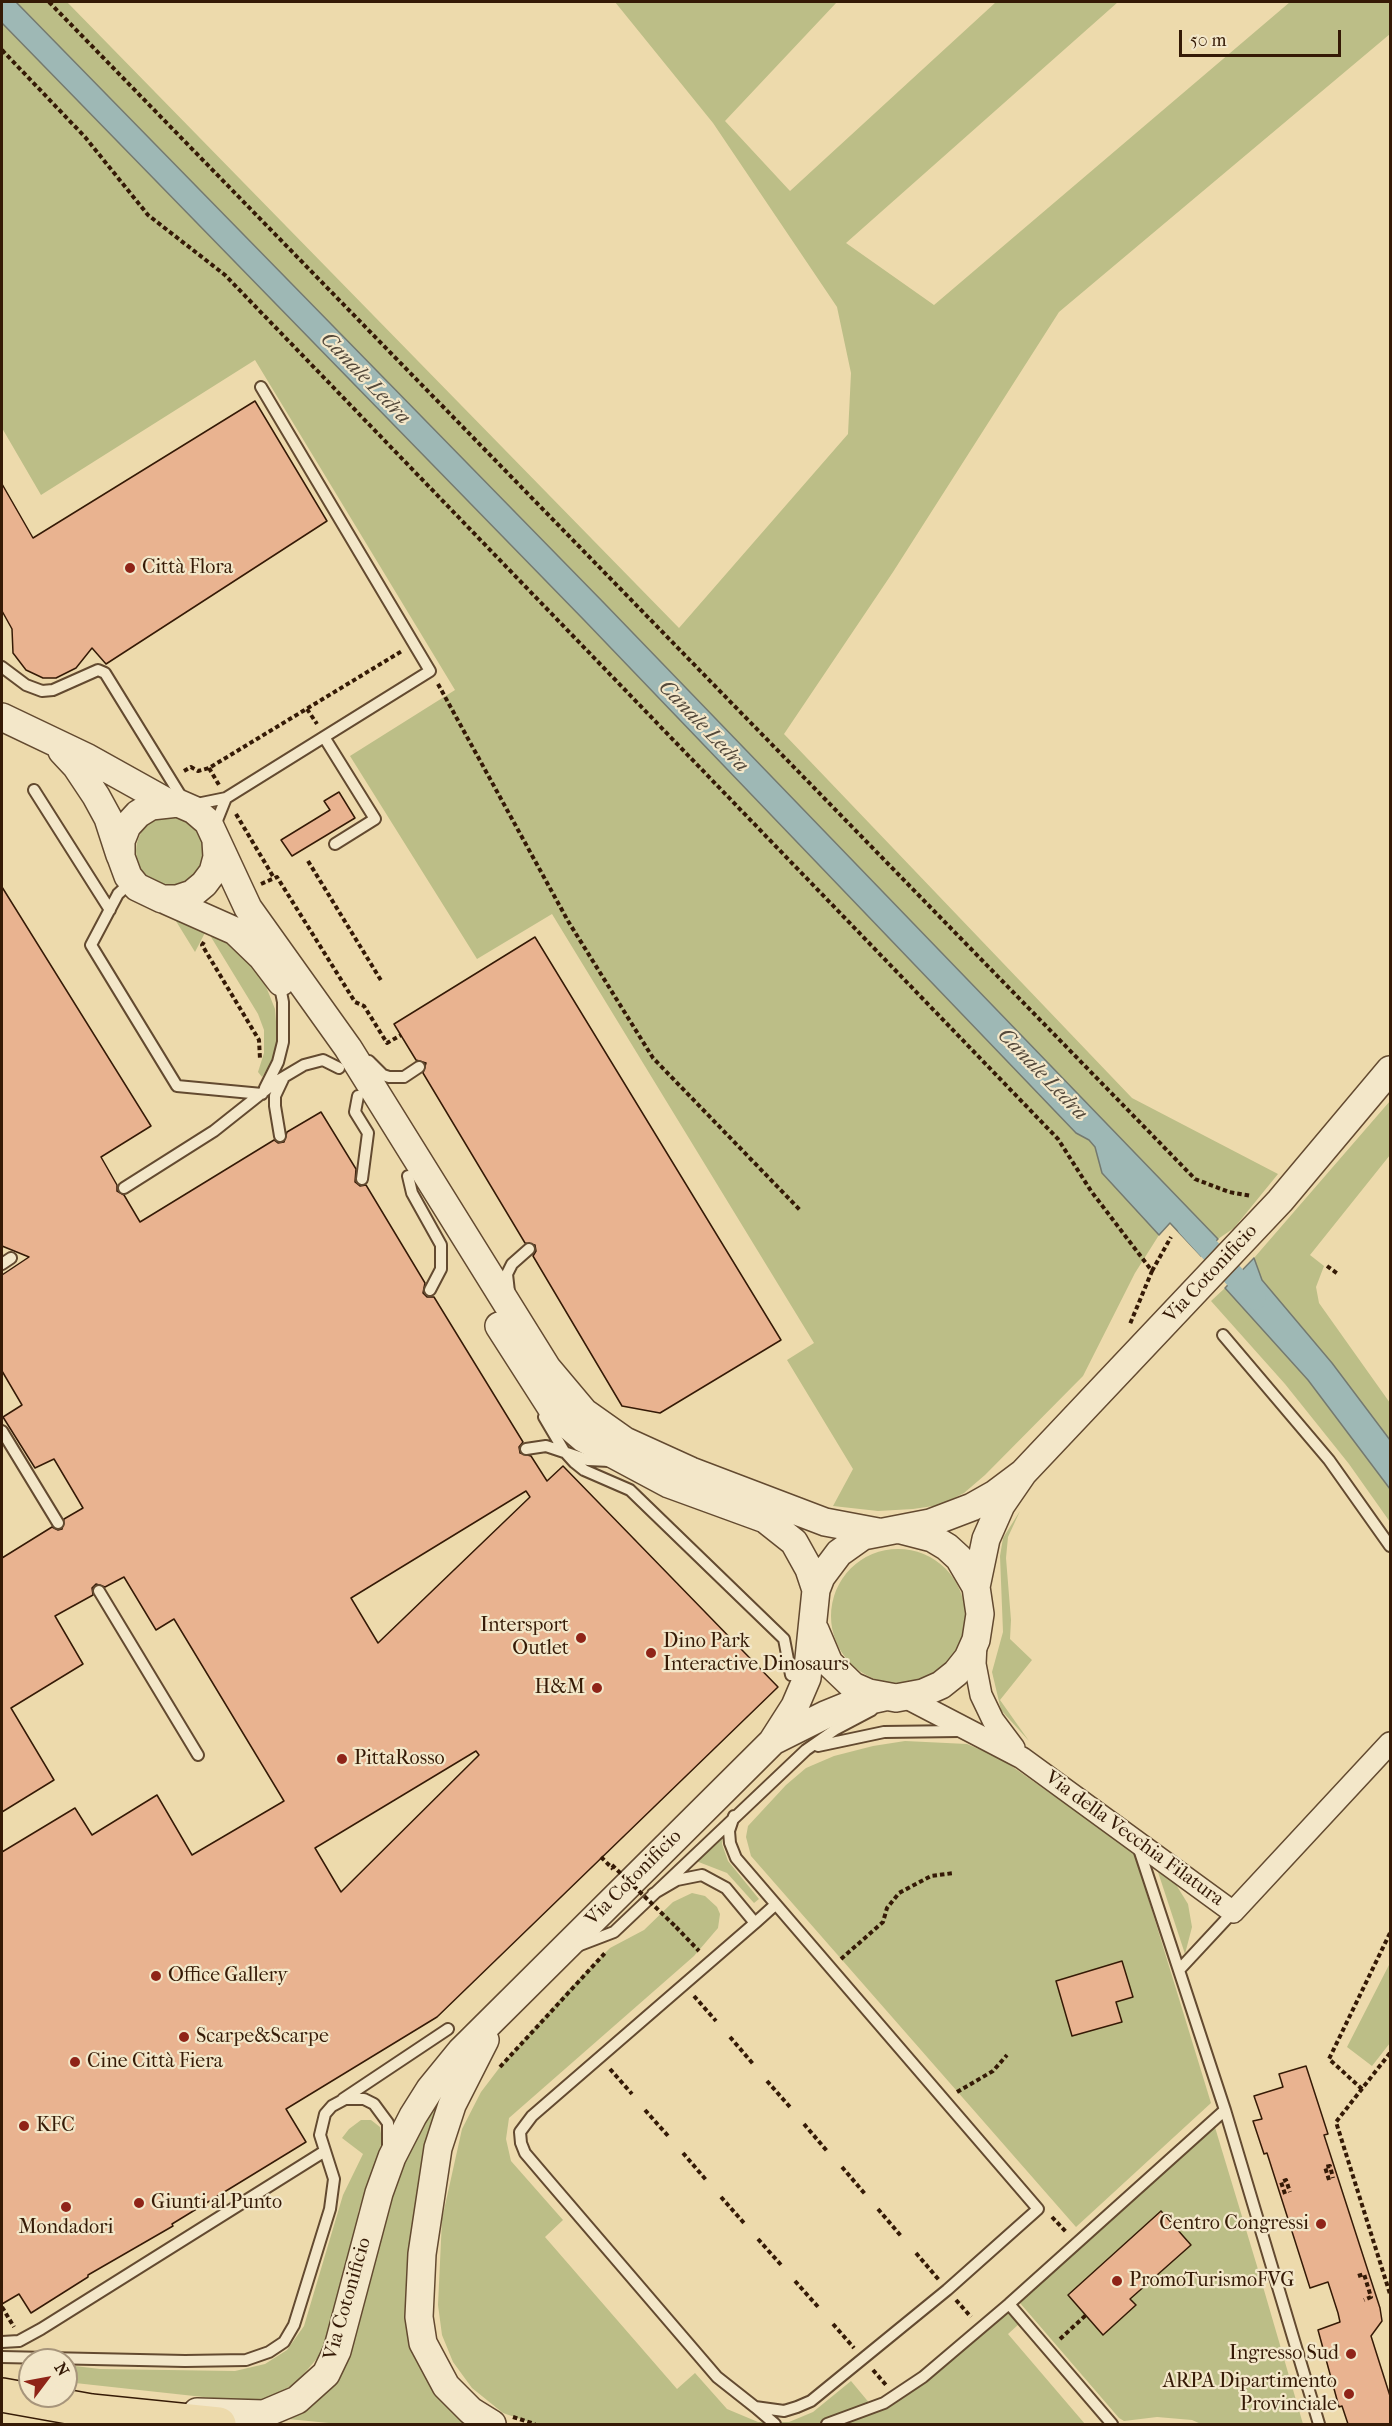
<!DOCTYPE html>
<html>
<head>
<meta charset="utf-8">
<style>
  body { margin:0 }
  #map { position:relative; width:1392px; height:2426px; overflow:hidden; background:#eddaac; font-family:"IM FELL French Canon",serif }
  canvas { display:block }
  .frame { position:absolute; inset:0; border:3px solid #351a06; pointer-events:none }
  .north { position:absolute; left:18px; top:2348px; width:60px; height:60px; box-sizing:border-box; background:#f3e7c9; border:2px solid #a7957b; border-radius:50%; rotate:58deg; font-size:16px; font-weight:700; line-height:24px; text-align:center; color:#351a06 }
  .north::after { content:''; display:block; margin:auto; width:21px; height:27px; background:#8f2418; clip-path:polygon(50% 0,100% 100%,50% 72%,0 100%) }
  .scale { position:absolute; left:1179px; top:30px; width:162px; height:27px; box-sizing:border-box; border:3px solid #351a06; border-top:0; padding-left:8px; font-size:18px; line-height:21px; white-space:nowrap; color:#351a06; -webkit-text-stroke:4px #f3e7c9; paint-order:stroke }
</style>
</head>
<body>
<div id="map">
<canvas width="1392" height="2426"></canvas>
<div class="frame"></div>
<div class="north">N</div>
<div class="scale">50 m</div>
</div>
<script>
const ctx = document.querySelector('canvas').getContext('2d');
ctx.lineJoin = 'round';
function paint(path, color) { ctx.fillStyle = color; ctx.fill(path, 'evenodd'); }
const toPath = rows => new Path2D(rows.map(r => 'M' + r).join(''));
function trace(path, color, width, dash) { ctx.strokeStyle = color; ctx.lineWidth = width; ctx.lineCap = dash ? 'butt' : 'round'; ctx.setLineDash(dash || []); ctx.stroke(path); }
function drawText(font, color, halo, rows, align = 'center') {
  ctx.font = font + ' "IM FELL French Canon",serif'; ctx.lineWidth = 4.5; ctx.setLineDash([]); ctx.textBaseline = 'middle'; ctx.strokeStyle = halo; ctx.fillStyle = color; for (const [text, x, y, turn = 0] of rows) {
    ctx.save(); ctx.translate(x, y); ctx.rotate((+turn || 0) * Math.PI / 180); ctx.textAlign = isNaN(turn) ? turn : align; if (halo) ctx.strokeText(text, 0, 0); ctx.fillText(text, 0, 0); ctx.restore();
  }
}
const green = toPath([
  [16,2,67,2,679,628,848,434,851,373,837,307,713,123,615,2,837,2,725,121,790,191,996,2,1118,2,846,243,934,305,1290,2,1390,2,1390,34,1059,312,893,572,784,734,1132,1098,1278,1174,1234,1228,1218,1239,604,603],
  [2,23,584,620,1076,1133,1089,1140,1095,1147,1102,1173,1159,1235,1135,1273,1083,1376,985,1475,964,1493,940,1505,913,1509,878,1511,833,1506,853,1469,787,1360,814,1343,552,914,477,959,350,756,455,690,255,360,41,495,2,428],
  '136 851a35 35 0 1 1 70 0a35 35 0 1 1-70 0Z',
  [171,913,209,925,195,952],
  [215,929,226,934,263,979,275,1009,278,1046,272,1062,262,1077,258,1072,264,1053,264,1030,258,1014,211,937],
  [1390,1101,1390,1155,1310,1255,1324,1266,1316,1287,1319,1303,1390,1403,1390,1440,1332,1363,1262,1280,1254,1258],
  [1225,1288,1308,1380,1390,1489,1390,1522,1349,1464,1285,1384,1211,1301],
  [1020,1511,1008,1537,1006,1558,1011,1620,1010,1639,1032,1660,1000,1700,1029,1741,1001,1710,992,1672,1003,1632,1000,1556,1003,1538],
  '831 1616a67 67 0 1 1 134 0a67 67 0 1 1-134 0Z',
  [905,1741,967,1744,1000,1758,1134,1852,1211,2103,1076,2227,751,1856,746,1837,748,1826,786,1785,806,1768,834,1756,873,1746],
  [723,1834,722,1844,728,1861,759,1899,754,1903,727,1873,696,1861],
  [1157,1869,1175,1883,1188,1904,1192,1927,1185,1954],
  [692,1893,705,1896,717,1907,720,1914,718,1928,694,1956,509,2118,506,2139,511,2161,563,2220,545,2237,677,2389,695,2373,727,2409,758,2422,789,2422,813,2412,851,2381,871,2405,819,2424,535,2424,503,2413,472,2388,453,2362,442,2335,438,2305,442,2219,462,2129,481,2092,500,2067,567,1991,610,1948,644,1930,673,1902],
  [1390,1963,1390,2043,1372,2066,1347,2047],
  [461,2066,407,2302,471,2424,339,2424,288,2419,301,2411,419,2125],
  [361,2120,371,2120,380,2127,383,2147,358,2212,357,2234,328,2336,320,2355,296,2383,266,2400,249,2402,66,2382,66,2365,100,2369,235,2371,265,2364,287,2350,304,2326,343,2195,363,2154,342,2138,349,2129],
  [1214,2124,1257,2266,1303,2424,1201,2424,1192,2420,1157,2417,1124,2421,1119,2418,1020,2303],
  [1008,2311,1019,2324,1008,2334,1085,2424,839,2424,888,2406]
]);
const water = toPath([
  [2,2,16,2,604,603,1218,1239,1201,1256,1170,1223,1159,1235,1102,1173,1095,1147,1089,1140,1076,1133,584,620,2,23,2,2],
  [1254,1258,1262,1280,1332,1363,1390,1440,1390,1489,1308,1380,1225,1288,1254,1258]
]);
const canal = toPath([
  [1188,1226,1255,1299]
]);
const building = toPath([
  [255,401,327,521,106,664,92,648,76,668,56,678,43,678,26,670,13,653,12,629,2,611,2,484,33,538,255,401],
  [339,792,355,818,292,856,281,840,330,810,324,801,339,792],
  [2,887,151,1126,101,1157,117,1185,117,1191,124,1195,140,1222,274,1140,278,1143,284,1142,287,1132,321,1112,356,1169,355,1182,360,1186,366,1185,425,1283,423,1293,427,1297,434,1297,523,1442,519,1447,520,1453,531,1456,547,1481,563,1466,778,1687,437,2017,286,2109,306,2142,172,2224,173,2226,88,2275,88,2277,31,2313,19,2294,2,2304,2,1852,75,1808,92,1835,157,1795,192,1855,284,1801,174,1619,156,1630,124,1577,105,1587,96,1584,92,1588,93,1595,55,1616,83,1664,11,1708,54,1780,2,1812,2,1558,52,1527,58,1530,62,1529,64,1519,83,1508,54,1459,35,1468,3,1417,22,1405,2,1371,2,1275,29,1257,2,1246,2,887],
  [526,1491,530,1497,378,1643,351,1598,526,1491],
  [476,1751,479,1755,341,1892,315,1848,476,1751],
  [535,937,781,1340,660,1413,622,1406,533,1256,536,1251,535,1245,525,1243,423,1073,426,1063,416,1060,394,1024,535,937],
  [1122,1961,1133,1997,1116,2002,1122,2022,1072,2036,1056,1981,1122,1961],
  [1306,2066,1328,2134,1324,2135,1380,2308,1382,2321,1371,2336,1390,2396,1390,2424,1348,2424,1342,2406,1339,2407,1318,2330,1340,2322,1338,2313,1328,2282,1310,2288,1267,2153,1264,2154,1253,2121,1262,2119,1254,2096,1283,2087,1279,2074,1306,2066],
  [1161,2211,1191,2245,1130,2299,1136,2305,1103,2335,1068,2295,1161,2211]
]);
const path = toPath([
  [49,2,1195,1179,1229,1192,1252,1196],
  [2,50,85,137,148,215,225,275,1058,1139,1091,1191,1152,1271,1130,1324],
  [438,684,568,921,653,1058,800,1210],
  [307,709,317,724],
  [209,768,219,785],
  [184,771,191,767,198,771,209,768,402,651],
  [236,814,274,878],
  [308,861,382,982],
  [261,884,277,877,355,1002,364,1006,387,1043,401,1035],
  [204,942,202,945,259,1040,260,1059],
  [1327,1266,1338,1274],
  [1152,1271,1171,1237],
  [601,1857,613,1869],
  [676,1927,699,1951],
  [841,1959,883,1922,887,1908,899,1893,931,1876,954,1873],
  [694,1996,716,2021],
  [730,2037,754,2065],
  [1390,2053,1336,2122,1390,2294],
  [500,2067,605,1953],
  [610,2069,632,2094],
  [767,2081,790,2107],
  [1362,2089,1329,2059,1390,1933],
  [957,2092,993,2071,1007,2055],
  [645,2110,669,2137],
  [804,2124,827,2151],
  [683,2153,707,2181],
  [842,2167,865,2194],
  [1329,2180,1325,2167,1330,2166,1333,2178],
  [1285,2194,1281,2182,1286,2180,1290,2192],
  [721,2197,744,2223],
  [878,2209,901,2236],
  [1052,2217,1067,2233],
  [758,2239,782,2266],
  [916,2253,939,2280],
  [1358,2276,1364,2274,1371,2297,1364,2300],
  [795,2281,819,2308],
  [956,2300,971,2317],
  [2,2307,14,2327],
  [833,2324,854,2348],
  [1060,2339,1086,2315],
  [873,2370,886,2385],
  [513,2417,535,2424]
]);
const service = toPath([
  [2,667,26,685,42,691,53,690,98,670,105,673,187,806,226,798,214,828],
  [324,737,375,819,335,844],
  [34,790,110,910],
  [226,798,430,671,261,387],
  [131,882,118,894,91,945,177,1086,262,1094],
  [369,1061,383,1075,389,1077,404,1077,419,1067],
  [265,1088,278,1062,283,1042,283,1002,279,982],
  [358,1096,355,1112,368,1133,362,1179],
  [280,1136,275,1106,275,1096,283,1079],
  [408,1176,412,1193,441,1245,441,1269,430,1290],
  [124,1188,214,1131,277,1081,304,1065,323,1060,339,1068],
  [2,1264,11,1258],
  [509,1292,507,1274,512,1264,529,1249],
  [1223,1335,1329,1460,1390,1546],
  [544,1417,564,1451,574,1462,584,1470,630,1490,784,1639,791,1675],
  [2,1431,58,1523],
  [526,1449,546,1446,588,1460,610,1461],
  [99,1591,198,1755],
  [818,1746,884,1732,959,1731],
  [1138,1846,1225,2110,1319,2424],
  [653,1894,677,1880,702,1875,726,1888,755,1923,532,2116,520,2132,521,2143,525,2153,548,2180,717,2377,755,2407,784,2411,797,2407,811,2401,947,2290,1038,2209,736,1858,730,1843,729,1831,734,1816],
  [755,1923,775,1905],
  [580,1945,614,1932,806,1750,836,1729,872,1710],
  [1179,1970,1233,1912],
  [343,2099,448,2029],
  [1009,2304,1112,2424],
  [2,2342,19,2341,41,2329,325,2151],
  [2,2357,185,2361,246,2360,269,2352,284,2342,294,2325,330,2209,334,2179,320,2135,325,2114,332,2106,345,2099,364,2099,374,2104,388,2123,388,2147],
  [755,2407,775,2424],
  [827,2424,884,2403,923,2377,1009,2304,1225,2110]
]);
const minor = toPath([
  [976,1643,975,1664,981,1695,993,1720,1014,1748],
  [905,1697,1022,1758,1233,1912,1390,1743]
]);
const tertiary = toPath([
  [2,717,88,758,167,802],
  [62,751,76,766,96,796,108,818,120,855],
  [216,841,217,857,213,872,204,884,192,894,177,899,162,899,137,887,128,876,121,857,121,841,127,826,138,814,151,806,178,803,194,810,208,822,248,908,348,1048,547,1368,584,1412,625,1441,691,1471,825,1522,878,1532],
  [163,899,235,931,262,957,281,982],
  [499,1326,556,1415,583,1438,669,1484,765,1519,794,1542,809,1569,816,1590],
  [976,1587,986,1539,1001,1505,1023,1473,1280,1201,1390,1070],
  [815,1630,829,1663,853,1686,869,1693,896,1698,923,1693,941,1685,956,1673,968,1658,976,1640,980,1614,976,1587,959,1558,947,1547,932,1538,901,1530],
  [775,1740,825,1715,852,1704,884,1697],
  [485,2040,452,2105,438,2148,422,2254,419,2317,423,2343,446,2386,471,2411,492,2424],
  [197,2412,264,2414,297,2400,326,2374,337,2351,379,2193,392,2157,413,2116,430,2089,461,2051,772,1742,795,1706,807,1678,816,1590,821,1577,839,1553,863,1536,930,1523,972,1507,995,1494,1023,1473]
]);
const primary = toPath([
  [2,2395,91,2411,219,2424]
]);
const pathBridge = toPath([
  [612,1865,676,1927]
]);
const markers = [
  [130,568,6,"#8f2418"],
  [581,1638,6,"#8f2418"],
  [651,1653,6,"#8f2418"],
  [597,1688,6,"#8f2418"],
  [342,1759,6,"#8f2418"],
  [156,1976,6,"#8f2418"],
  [184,2037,6,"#8f2418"],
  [75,2062,6,"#8f2418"],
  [24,2126,6,"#8f2418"],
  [139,2203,6,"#8f2418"],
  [66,2207,6,"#8f2418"],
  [1321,2224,6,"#8f2418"],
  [1117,2281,6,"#8f2418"],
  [1351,2354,6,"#8f2418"],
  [1349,2394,6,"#8f2418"]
];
const poiNames = [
  ["Città Flora",142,568],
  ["Intersport",569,1626,"right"],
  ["Outlet",569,1649,"right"],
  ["Dino Park",663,1642],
  ["Interactive Dinosaurs",663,1665],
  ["H&M",585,1688,"right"],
  ["PittaRosso",354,1759],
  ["Office Gallery",168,1976],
  ["Scarpe&Scarpe",196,2037],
  ["Cine Città Fiera",87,2062],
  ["KFC",36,2126],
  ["Giunti al Punto",151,2203],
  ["Centro Congressi",1309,2224,"right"],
  ["Mondadori",66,2228,"center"],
  ["PromoTurismoFVG",1129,2281],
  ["Ingresso Sud",1339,2354,"right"],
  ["ARPA Dipartimento",1337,2382,"right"],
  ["Provinciale",1337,2405,"right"]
];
const streetNames = [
  ["Via Cotonificio",1211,1274,-47],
  ["Via della Vecchia Filatura",1134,1839,36],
  ["Via Cotonificio",634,1878,-45],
  ["Via Cotonificio",348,2299,-74]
];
const waterNames = [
  ["Canale Ledra",365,379,46],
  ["Canale Ledra",703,727,46],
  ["Canale Ledra",1042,1075,46]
];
paint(green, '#bcbe87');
paint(water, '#9eb8b5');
trace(water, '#74796f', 1.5);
trace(canal, '#9eb8b5', 22);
paint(building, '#e9b390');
trace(building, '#351a06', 1.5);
trace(service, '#634a30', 14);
trace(minor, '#634a30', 24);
trace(tertiary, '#634a30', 30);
trace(primary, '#351a06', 36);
trace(path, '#351a06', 4, [4.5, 3]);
trace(service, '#f3e7c9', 10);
trace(minor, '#f3e7c9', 21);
trace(tertiary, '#f3e7c9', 27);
trace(primary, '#eddaac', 33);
trace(pathBridge, '#351a06', 4, [4.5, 3]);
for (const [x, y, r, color] of markers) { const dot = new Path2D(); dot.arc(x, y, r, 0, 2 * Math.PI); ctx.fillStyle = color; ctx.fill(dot); trace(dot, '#f3e7c9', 2); }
drawText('20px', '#351a06', '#f3e7c9', poiNames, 'left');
drawText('20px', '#351a06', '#f3e7c9', streetNames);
drawText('italic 21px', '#54493b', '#f3e7c9', waterNames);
</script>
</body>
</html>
